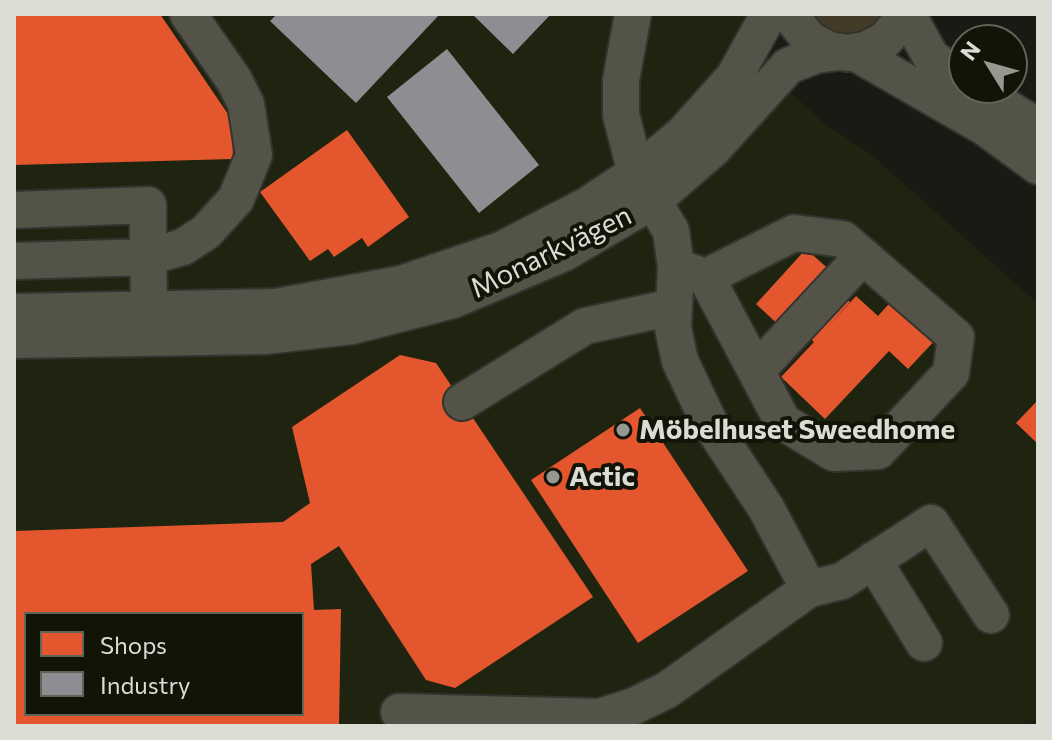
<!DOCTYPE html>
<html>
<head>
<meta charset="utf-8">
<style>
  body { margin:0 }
  #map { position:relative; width:1052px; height:740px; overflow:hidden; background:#191a13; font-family:Commissioner,sans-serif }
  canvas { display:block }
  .frame { position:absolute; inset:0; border:16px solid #daddd4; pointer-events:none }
  .legend { position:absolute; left:24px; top:612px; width:280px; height:104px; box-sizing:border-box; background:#111407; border:2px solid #616459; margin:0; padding:10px 14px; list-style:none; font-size:24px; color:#daddd4 }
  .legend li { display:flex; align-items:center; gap:16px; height:40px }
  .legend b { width:40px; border:2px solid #616459 }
  .north { position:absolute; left:948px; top:24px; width:80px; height:80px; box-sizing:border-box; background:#111407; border:2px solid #616459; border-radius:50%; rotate:307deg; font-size:22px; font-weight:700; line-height:32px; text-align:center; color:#daddd4 }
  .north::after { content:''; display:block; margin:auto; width:28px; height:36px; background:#969990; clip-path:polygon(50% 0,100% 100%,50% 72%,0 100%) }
</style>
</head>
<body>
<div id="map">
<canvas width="1052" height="740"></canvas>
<div class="frame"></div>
<ul class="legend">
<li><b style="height:22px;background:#e4572e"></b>Shops</li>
<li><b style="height:22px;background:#8d8d92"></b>Industry</li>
</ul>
<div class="north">N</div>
</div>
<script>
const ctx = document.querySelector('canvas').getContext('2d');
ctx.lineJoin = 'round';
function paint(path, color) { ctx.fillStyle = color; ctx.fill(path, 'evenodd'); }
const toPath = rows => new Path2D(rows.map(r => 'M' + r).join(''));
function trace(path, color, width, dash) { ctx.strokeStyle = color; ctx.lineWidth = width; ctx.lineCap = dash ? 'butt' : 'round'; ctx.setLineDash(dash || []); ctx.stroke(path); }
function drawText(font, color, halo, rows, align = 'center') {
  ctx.font = font + ' Commissioner,sans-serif'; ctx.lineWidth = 8; ctx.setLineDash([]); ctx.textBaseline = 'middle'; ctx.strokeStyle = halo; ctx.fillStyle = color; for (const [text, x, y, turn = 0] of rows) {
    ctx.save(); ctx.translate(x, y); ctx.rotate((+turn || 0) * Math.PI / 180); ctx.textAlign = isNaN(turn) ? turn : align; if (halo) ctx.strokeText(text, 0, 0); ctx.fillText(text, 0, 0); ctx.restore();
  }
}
const built = toPath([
  [14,14,750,14,737,54,795,96,824,123,872,155,1038,304,1038,720,1020,726,14,726],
  [26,614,302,614,302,714,26,714]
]);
const green = toPath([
  [803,14,889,14,881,25,857,38,830,36]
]);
const shops = toPath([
  [14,14,160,14,232,120,233,159,14,165],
  [347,130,409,217,368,247,362,238,334,257,328,249,310,261,260,192],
  [806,249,833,273,826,281,850,302,827,328,856,296,878,316,896,296,939,336,908,369,889,351,825,419,781,377,814,342,792,321,783,329,756,304],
  [400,355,436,363,593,597,455,688,426,680,339,546,311,564,314,610,341,609,339,726,14,726,14,531,283,522,310,503,292,427],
  [26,614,302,614,302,714,26,714],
  [1038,400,1038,444,1016,423],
  [640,408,748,571,638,643,531,480]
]);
const industry = toPath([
  [277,14,440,14,356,103,270,21],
  [472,14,551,14,513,54],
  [447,49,539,165,479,213,387,97]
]);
const minor = toPath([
  [633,14,621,80,621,115,636,173,671,231,676,267,673,328,680,361,708,420,766,508,809,589],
  [789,14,810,40,829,50,847,53,865,50,885,40,907,14],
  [907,14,931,57,964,82],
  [854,52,986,128,1038,166],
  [975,88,1038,127],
  [14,210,148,205,148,257,14,261],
  [676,267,706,277,783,422,834,453,878,451,951,373,956,337,843,239,794,233,706,277],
  [14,312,276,307,401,284,501,250,588,205,636,173,683,134,734,77,769,14],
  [150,332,148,257,183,247,206,232,236,199,254,155,246,104,234,80,188,14],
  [14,340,265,336,352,326,453,300,564,253,654,200,713,149,788,66,816,55,839,52],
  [756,371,863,256],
  [462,402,585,326,673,307],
  [873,560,924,643],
  [399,712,600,717,634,706,667,690,809,589,842,581,931,523,991,615]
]);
const markers = [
  [623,430,8,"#969990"],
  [553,477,8,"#969990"]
];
const streetNames = [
  ["Monarkvägen",551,252,-26]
];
const poiNames = [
  ["Möbelhuset Sweedhome",639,430],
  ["Actic",569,477]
];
paint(built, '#1f2411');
paint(green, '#433a27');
paint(shops, '#e4572e');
paint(industry, '#8d8d92');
trace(minor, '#33342f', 40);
trace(minor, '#545347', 36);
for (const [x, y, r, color] of markers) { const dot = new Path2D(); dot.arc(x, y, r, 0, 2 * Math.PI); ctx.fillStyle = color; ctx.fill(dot); trace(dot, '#111407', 3); }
drawText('28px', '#daddd4', '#111407', streetNames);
drawText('bold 28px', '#daddd4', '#111407', poiNames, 'left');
</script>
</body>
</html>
